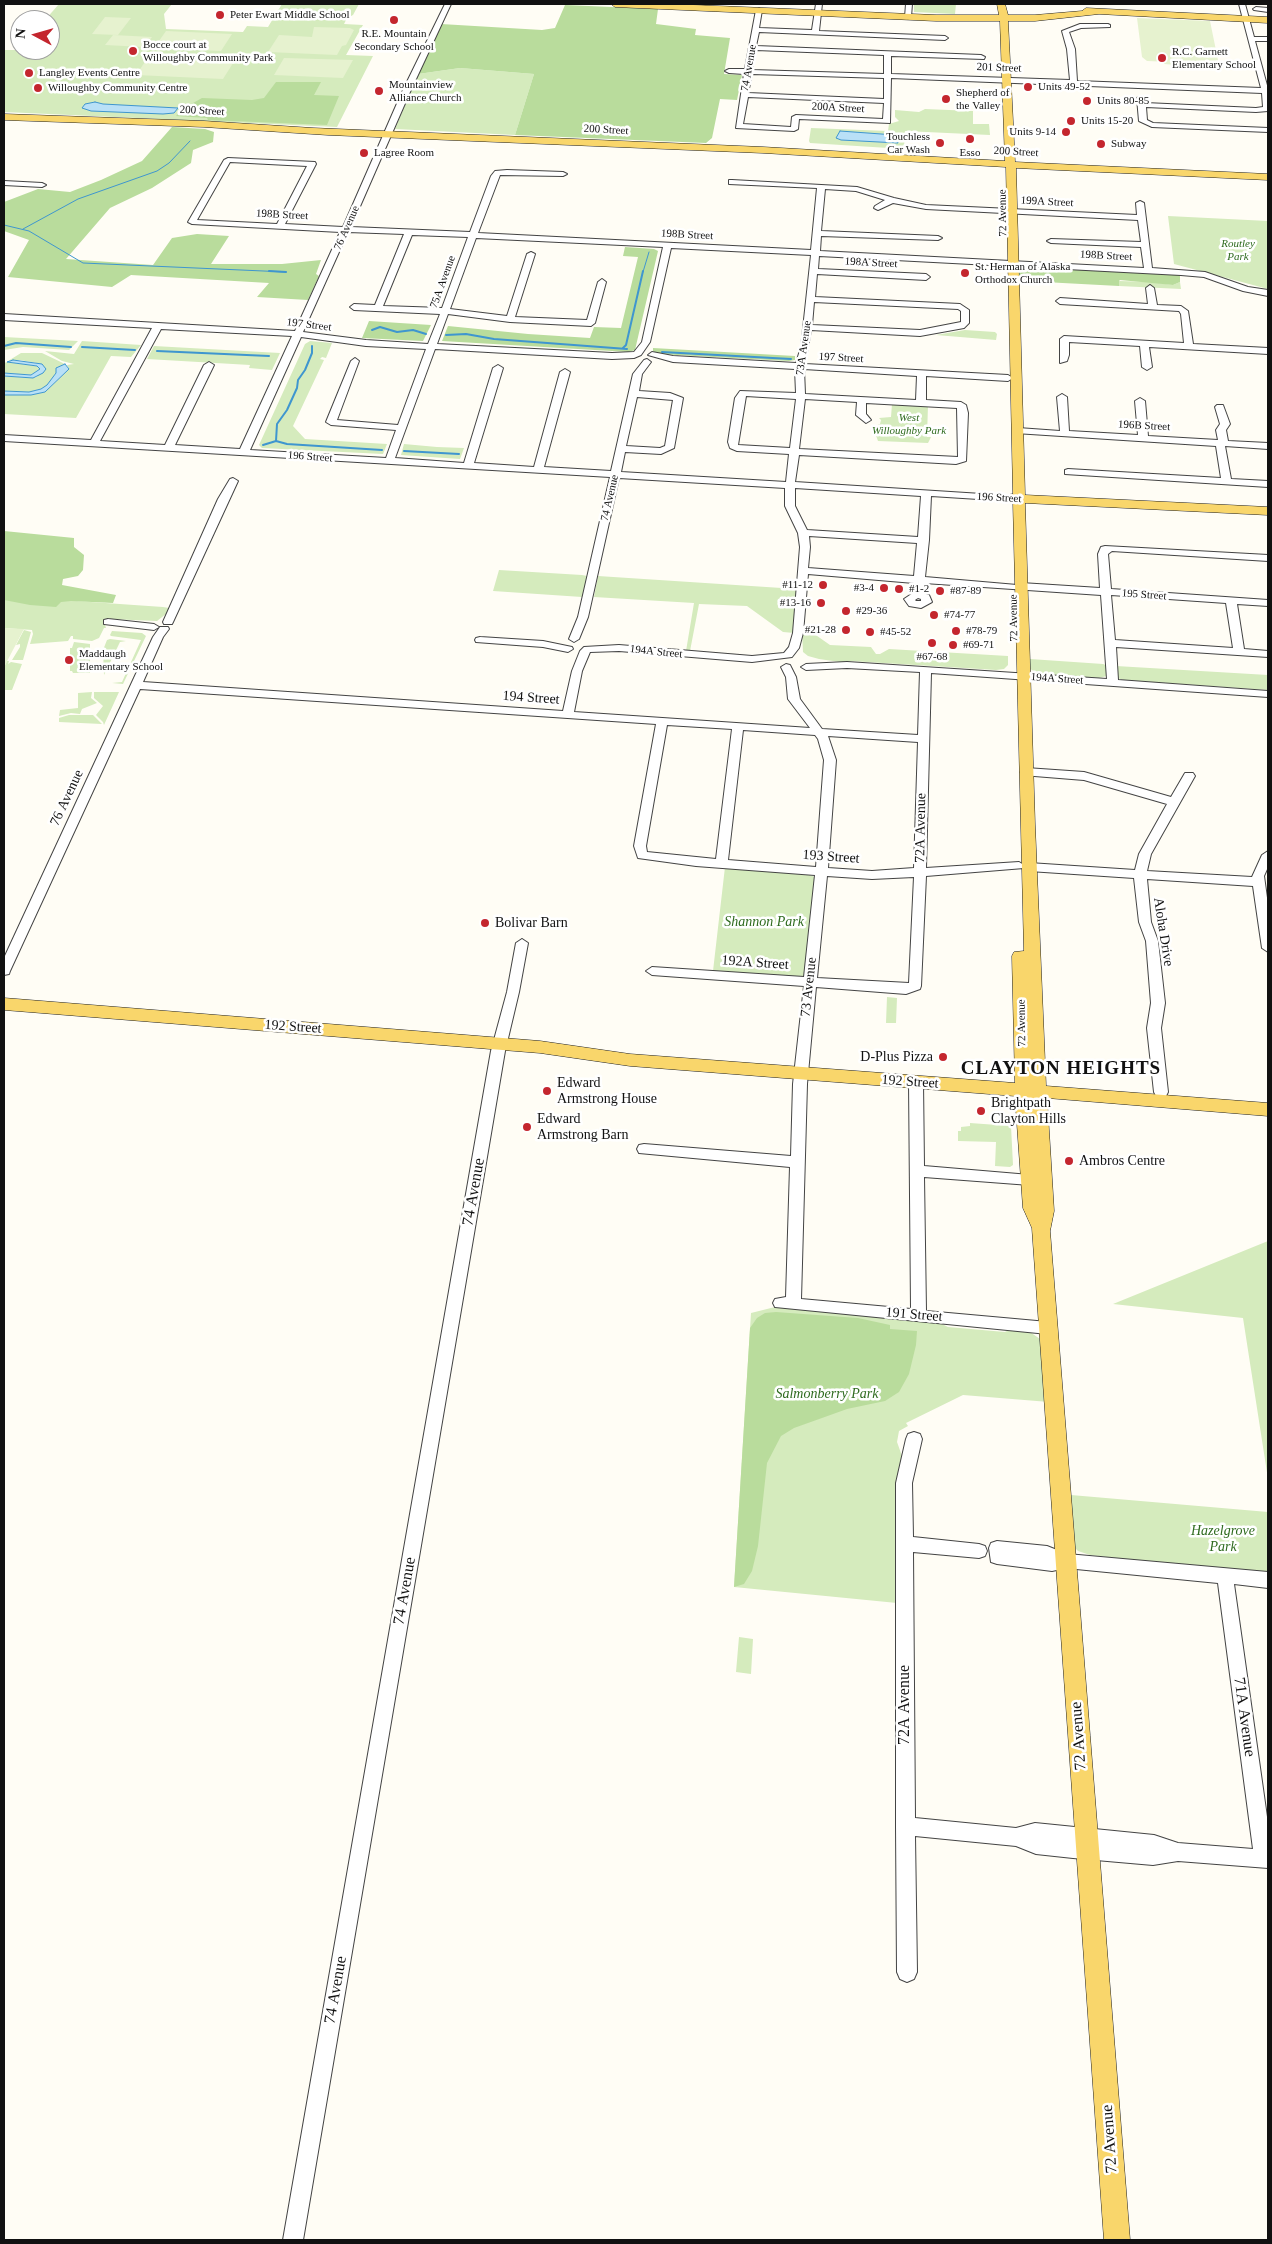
<!DOCTYPE html>
<html>
<head>
<meta charset="utf-8">
<style>
  body { margin:0 }
  #map { position:relative; width:1272px; height:2244px; overflow:hidden; background:#fffdf5; font-family:"Times New Roman",serif }
  canvas { display:block }
  .frame { position:absolute; inset:0; border:5px solid #111; pointer-events:none }
  .north { position:absolute; left:10px; top:10px; width:50px; height:50px; box-sizing:border-box; background:#fff; border:1px solid #a0a0a0; border-radius:50%; rotate:276deg; font-size:14px; font-weight:700; line-height:20px; text-align:center; color:#111 }
  .north::after { content:''; display:block; margin:auto; width:18px; height:22px; background:#c4262e; clip-path:polygon(50% 0,100% 100%,50% 72%,0 100%) }
</style>
</head>
<body>
<div id="map">
<canvas width="1272" height="2244"></canvas>
<div class="frame"></div>
<div class="north">N</div>
</div>
<script>
const ctx = document.querySelector('canvas').getContext('2d');
ctx.lineJoin = 'round';
function paint(path, color) { ctx.fillStyle = color; ctx.fill(path, 'evenodd'); }
const toPath = rows => new Path2D(rows.map(r => 'M' + r).join(''));
function trace(path, color, width, dash) { ctx.strokeStyle = color; ctx.lineWidth = width; ctx.lineCap = dash ? 'butt' : 'round'; ctx.setLineDash(dash || []); ctx.stroke(path); }
function drawText(font, color, halo, rows, align = 'center') {
  ctx.font = font + ' "Times New Roman",serif'; ctx.lineWidth = 5; ctx.setLineDash([]); ctx.textBaseline = 'middle'; ctx.strokeStyle = halo; ctx.fillStyle = color; for (const [text, x, y, turn = 0] of rows) {
    ctx.save(); ctx.translate(x, y); ctx.rotate((+turn || 0) * Math.PI / 180); ctx.textAlign = isNaN(turn) ? turn : align; if (halo) ctx.strokeText(text, 0, 0); ctx.fillText(text, 0, 0); ctx.restore();
  }
}
const green = toPath([
  [59,4,172,4,164,14,166,29,243,32,247,26,268,27,282,4,359,4,353,15,347,18,344,24,363,25,346,55,373,56,337,127,4,112,4,50,50,50,50,20,45,20],
  [914,4,956,4,955,14,914,12],
  [460,68,534,74,515,135,395,129,418,74],
  [925,109,973,111,973,124,989,124,990,135,905,131,904,149,810,143,809,141,811,128,888,131,889,124,899,121,895,117,895,110,919,112],
  [1168,216,1268,221,1268,289,1174,264],
  [1119,281,1151,282,1173,285,1180,282,1181,289,1119,286],
  [965,330,995,332,997,334,996,340,936,335],
  [4,337,78,341,69,350,23,347,4,350],
  [82,341,141,345,131,357,111,356,76,418,4,414,4,395,31,395,45,392,69,369,67,365,74,364,62,361,45,351,74,354],
  [310,341,332,343,326,358,322,357,320,359,324,360,293,426,305,439,387,444,383,454,262,448,259,445,305,344],
  [154,346,280,353,272,370,249,368,250,365,147,359],
  [21,353,42,353,65,364,56,369,56,373,47,386,41,389,29,392,4,391,4,376,30,378,37,377,42,364,20,360,8,361],
  [7,362,37,366,40,369,31,375,4,373,4,363],
  [892,404,928,405,927,437,931,437,928,443,878,441,873,427,880,424,881,420,879,418,891,417],
  [404,444,437,447,464,448,460,459,401,455],
  [499,570,582,575,587,576,582,597,493,591],
  [598,576,797,589,793,629,794,633,783,632,747,606,699,604,690,651,686,651,694,603,594,597],
  [4,596,163,607,169,608,166,614,157,621,108,619,105,625,106,628,104,628,99,638,92,641,73,639,73,636,71,636,68,641,30,644,33,634,32,630,4,628],
  [24,630,31,632,23,660,12,660,20,647,20,644,16,645],
  [112,631,142,633,146,636,123,684,112,683,122,682,141,640,111,636,110,635],
  [804,631,810,631,830,645,871,647,876,654,880,654,889,649,1008,656,1008,665,1004,669,996,670,851,661,847,663,819,659,808,656,803,652,802,632],
  [110,639,126,641,120,642,104,675,103,650,107,640],
  [74,642,90,644,90,673,73,673,72,671,70,671,70,648,72,648],
  [1030,659,1103,664,1106,665,1107,676,1099,678,1040,674,1030,669],
  [7,661,9,661,8,664,11,662,22,664,12,690,4,690,4,667],
  [1116,666,1268,675,1268,690,1124,680,1117,678],
  [92,692,91,698,97,703,82,709,80,714,71,713,59,716,60,710,78,708,78,693],
  [94,692,119,692,104,725,103,722,96,715,103,706,94,698],
  [69,715,93,715,102,724,59,722,59,718],
  [725,867,794,874,801,872,815,877,805,975,802,977,713,971],
  [887,997,897,998,896,1023,886,1023],
  [970,1123,1011,1126,1013,1165,1010,1167,995,1166,996,1142,958,1141,958,1131,961,1131,961,1127,970,1126],
  [1268,1241,1268,1479,1243,1318,1113,1304],
  [775,1307,942,1324,948,1327,1005,1332,1009,1330,1030,1332,1040,1339,1049,1402,963,1395,906,1423,908,1426,899,1431,897,1442,902,1456,897,1484,897,1603,734,1587,751,1313],
  [1071,1495,1268,1512,1268,1572,1200,1568,1090,1555,1078,1551,1074,1547,1070,1536,1072,1508],
  [739,1637,753,1639,751,1674,736,1672]
]);
const forest = toPath([
  [565,5,658,9,656,24,696,29,695,35,730,38,724,74,742,75,737,100,720,99,712,138,706,143,515,135,534,74,460,68,418,74,441,24,542,30,555,28],
  [276,82,321,82,314,95,339,96,327,125,208,120,207,118,176,116,184,108,202,98,252,100,264,98],
  [172,127,205,129,214,132,213,142,193,150,191,163,152,188,110,208,66,259,153,265,172,238,197,234,229,236,211,264,282,264,321,260,316,274,319,276,308,300,257,297,269,283,131,275,112,287,8,277,29,240,4,231,4,202,38,189,70,192,101,180,142,161],
  [625,247,654,249,658,251,635,350,629,352,442,341,448,326,528,334,590,338,594,327,621,328,638,257,623,256],
  [1025,267,1180,275,1180,282,1173,285,1120,280,1119,281,1119,286,1025,281,1018,279,1018,273,1020,269],
  [369,321,431,325,423,341,362,338],
  [653,348,795,356,795,360,789,361,658,354,653,351],
  [4,531,74,538,74,547,84,555,83,570,78,576,63,579,62,585,116,595,113,603,71,601,61,602,56,607,30,605,4,600],
  [776,1312,858,1318,890,1325,890,1329,917,1331,916,1345,909,1374,899,1392,885,1401,847,1409,822,1418,794,1428,781,1436,767,1463,758,1546,752,1571,744,1584,734,1587,750,1328,757,1318,765,1313]
]);
const pitch = toPath([
  [105,17,131,18,118,35,92,34],
  [1137,18,1210,21,1219,65,1176,62,1176,65,1164,64,1164,62,1171,62,1147,61,1142,57],
  [314,27,350,28,354,30,346,45,342,46,337,55,268,52,279,35,312,37],
  [166,31,232,34,221,51,154,48],
  [113,35,152,37,144,47,105,45],
  [149,56,235,60,223,79,136,75],
  [284,58,353,60,343,78,274,75],
  [4,628,24,629,4,667]
]);
const water = toPath([
  [95,102,103,104,178,108,174,113,163,114,91,111,82,108,85,104,95,102],
  [840,131,895,135,898,137,898,143,841,140,836,138,840,131],
  [13,360,42,364,46,369,43,373,33,378,4,376,4,373,31,375,40,369,37,366,7,362,13,360],
  [65,364,69,369,45,392,31,395,4,395,4,391,29,392,41,389,47,385,56,373,56,368,65,364]
]);
const streamFar1 = toPath([
  [4,225,29,231,83,263,286,272],
  [23,229,78,199,157,171,169,163,190,141],
  [643,272,649,252]
]);
const stream = toPath([
  [269,271,286,272],
  [372,330,380,327,397,332,413,330,426,334],
  [446,335,466,334,494,339,627,349],
  [4,346,16,343,71,347],
  [82,347,135,350],
  [623,348,626,345,643,271],
  [157,351,269,356],
  [662,352,791,359],
  [276,441,277,424,287,410,297,388,298,380,305,370,312,353,312,346],
  [263,445,276,441,287,444,382,450],
  [404,451,459,454]
]);
const minor = toPath([
  [445,4,451,4,410,92,351,227,470,232,491,176,495,171,507,170,563,172,567,174,563,176,500,175,478,233,811,250,817,188,729,184,729,180,732,180,857,187,894,198,926,205,1137,215,1136,203,1140,201,1144,203,1152,268,1205,272,1248,287,1268,290,1268,296,1243,291,1204,277,1181,275,819,256,818,269,926,274,930,277,926,280,817,274,815,297,960,304,969,310,969,323,964,328,920,336,811,330,805,364,1008,375,1013,378,1008,381,926,376,926,400,961,402,966,405,968,413,966,461,956,464,799,455,795,482,1013,496,1013,500,1010,501,931,496,929,540,925,577,1017,585,1021,583,1100,588,1098,554,1101,547,1105,546,1268,555,1268,561,1112,551,1108,554,1111,589,1268,600,1268,606,1237,604,1244,649,1268,651,1268,657,1116,647,1118,680,1268,691,1268,697,931,673,926,868,1019,862,1024,865,1029,863,1135,870,1139,854,1167,804,1084,780,1022,775,1020,772,1026,768,1084,772,1171,797,1185,773,1193,773,1195,776,1151,854,1147,871,1252,877,1262,855,1268,851,1268,867,1264,876,1268,905,1268,952,1262,948,1253,886,1147,879,1151,922,1158,941,1165,1003,1161,1028,1168,1092,1166,1096,1161,1097,1156,1096,1154,1092,1147,1028,1151,1003,1146,941,1139,922,1134,878,1029,871,1024,868,926,876,921,986,920,989,906,994,816,987,807,1084,801,1299,911,1309,909,1082,911,1078,916,1077,921,1078,923,1082,924,1166,1030,1175,1035,1176,1037,1180,1035,1184,1030,1185,924,1177,926,1311,1048,1322,1053,1324,1056,1328,1053,1332,1048,1334,775,1307,773,1303,775,1299,786,1297,790,1167,639,1153,637,1149,639,1145,644,1144,791,1156,793,1084,804,986,652,975,646,971,652,967,804,977,815,875,696,866,638,858,634,846,656,724,140,689,10,971,9,974,4,975,4,958,153,637,160,627,168,627,169,629,163,637,143,682,563,711,572,671,580,651,584,647,619,645,752,656,784,653,789,647,793,633,800,547,798,533,785,506,785,488,619,478,588,617,579,639,574,642,569,639,578,617,610,477,4,441,4,435,91,440,152,328,4,320,4,314,295,331,340,232,192,224,188,222,224,160,228,158,315,162,316,164,285,224,343,227,402,92,445,4],
  [230,162,307,166,277,224,197,220,230,162],
  [825,189,856,191,885,200,875,206,874,208,878,210,893,203,926,209,1138,220,1141,242,1051,239,1047,241,1051,243,1141,247,1144,268,820,251,821,236,938,240,942,238,938,236,821,231,825,189],
  [348,232,404,234,375,305,354,304,350,307,354,310,440,314,428,344,366,340,303,332,348,232],
  [412,235,468,237,442,308,383,306,412,235],
  [476,238,663,247,642,342,634,352,612,353,437,344,448,314,510,322,591,326,595,323,606,282,602,279,598,282,587,320,515,317,535,254,531,252,527,254,507,316,450,309,476,238],
  [671,248,811,255,801,347,796,363,673,356,652,352,648,355,673,362,795,369,796,393,740,391,735,398,728,442,730,448,737,451,789,454,786,482,621,472,625,452,661,454,674,448,683,398,670,393,639,391,642,374,651,362,647,359,644,360,633,374,611,471,544,467,570,372,565,369,560,372,534,467,474,463,503,368,498,365,493,368,464,463,395,458,435,349,612,359,634,358,641,355,650,342,671,248],
  [814,302,958,309,961,311,961,322,920,330,812,325,814,302],
  [161,329,292,336,240,449,175,445,214,365,209,362,204,365,165,445,100,441,161,329],
  [301,337,366,346,426,349,398,425,337,420,359,361,355,358,351,361,326,422,331,425,396,430,386,458,250,450,301,337],
  [804,369,917,376,916,400,805,394,804,369],
  [746,396,796,399,790,448,738,445,746,396],
  [637,397,673,400,665,446,660,448,626,446,637,397],
  [805,399,857,402,856,415,866,423,871,420,866,414,866,403,957,408,958,457,799,449,805,399],
  [795,488,921,496,918,537,807,530,795,506,795,488],
  [809,536,917,543,914,576,808,568,810,547,809,536],
  [808,574,914,583,913,593,904,599,909,606,921,608,932,602,929,595,923,593,924,583,1101,595,1107,679,847,662,806,664,801,667,806,670,847,668,920,672,918,735,822,729,800,699,796,677,790,665,786,664,781,667,786,677,788,699,810,728,574,712,582,671,590,652,619,651,752,662,792,657,799,648,803,633,808,574],
  [1111,595,1226,603,1233,648,1115,640,1111,595],
  [918,598,921,599,921,601,916,601,915,600,918,598],
  [667,725,732,729,716,859,647,852,646,846,667,725],
  [743,730,815,735,818,739,824,760,816,867,728,860,743,730],
  [828,736,918,742,914,868,872,871,828,868,836,760,828,736],
  [827,876,872,879,914,877,909,983,817,978,827,876],
  [816,4,822,4,819,31,945,36,948,38,945,40,759,32,756,46,981,55,985,57,984,59,891,56,891,74,1070,80,1067,49,1062,31,1080,24,1108,24,1110,25,1110,27,1081,28,1069,32,1075,49,1077,81,1261,88,1239,4,1245,4,1254,37,1268,37,1268,41,1255,41,1268,89,1268,111,1256,112,1146,107,1147,120,1153,123,1268,128,1268,132,1152,127,1139,121,1137,98,1141,96,1145,98,1145,103,1256,108,1263,107,1262,93,891,78,890,123,799,119,798,129,794,131,736,128,744,74,729,73,725,71,729,69,745,69,756,10,759,8,762,10,759,28,812,30,816,4],
  [756,50,884,55,884,74,752,70,756,50],
  [752,74,884,78,884,99,748,93,752,74],
  [748,97,884,103,883,119,796,115,792,117,791,127,743,124,748,97],
  [906,4,912,4,911,17,908,19,905,17,906,4],
  [1256,7,1268,8,1268,12,1254,10,1253,9,1256,7],
  [4,181,42,183,46,185,42,187,4,185,4,181],
  [1150,285,1154,288,1157,305,1181,306,1188,311,1193,344,1268,348,1268,354,1149,347,1152,367,1147,370,1142,367,1140,346,1069,342,1069,355,1067,361,1060,363,1060,339,1064,336,1184,343,1181,314,1179,311,1060,304,1056,301,1060,298,1148,304,1146,288,1150,285],
  [1062,394,1067,397,1069,431,1138,435,1135,401,1140,398,1145,401,1148,436,1218,440,1216,430,1220,424,1215,407,1217,405,1223,405,1230,424,1226,430,1228,441,1268,443,1268,449,1225,446,1231,479,1268,481,1268,487,1065,474,1065,470,1068,469,1221,478,1216,446,1015,433,1013,431,1018,428,1060,431,1057,397,1062,394],
  [233,478,238,481,173,622,172,624,164,624,163,622,218,499,230,479,233,478],
  [108,619,154,624,159,627,154,630,104,624,104,620,108,619],
  [480,637,543,641,572,647,573,649,568,652,543,647,476,642,475,640,476,638,480,637],
  [522,939,528,943,519,992,505,1051,303,2240,283,2240,491,1051,507,992,516,943,522,939],
  [914,1432,920,1434,922,1439,912,1483,913,1537,979,1544,985,1546,987,1551,985,1556,979,1558,913,1552,915,1818,1016,1828,1035,1823,1154,1835,1178,1843,1253,1849,1218,1583,1066,1568,1052,1571,997,1564,991,1562,989,1548,991,1543,997,1541,1047,1546,1067,1554,1268,1572,1268,1588,1234,1584,1268,1824,1268,1868,1178,1861,1153,1865,1073,1858,1036,1854,1016,1846,915,1836,917,1972,914,1979,907,1982,900,1979,897,1972,896,1826,896,1483,906,1439,908,1434,914,1432]
]);
const major = toPath([
  [611,4,669,4,936,15,999,15,997,4,1005,4,1008,15,1035,15,1082,11,1086,8,1268,17,1268,23,1099,14,1035,21,1008,21,1015,162,1268,174,1268,180,1016,168,1025,495,1268,507,1268,515,1025,503,1035,825,1046,1086,1268,1103,1268,1116,1047,1098,1054,1211,1050,1231,1130,2240,1104,2240,1032,1228,1023,1208,1015,1096,630,1066,540,1053,4,1010,4,998,540,1041,630,1054,1015,1083,1012,956,1014,952,1024,951,1013,502,1006,501,1004,498,1006,495,1013,494,1006,167,763,153,328,135,204,127,4,120,4,114,204,121,313,128,763,147,1005,161,1000,21,936,21,615,7,611,4]
]);
const markers = [
  [220,15,5,"#c4262e"],
  [394,20,5,"#c4262e"],
  [133,51,5,"#c4262e"],
  [1162,58,5,"#c4262e"],
  [29,73,5,"#c4262e"],
  [1028,87,5,"#c4262e"],
  [38,88,5,"#c4262e"],
  [379,91,5,"#c4262e"],
  [946,99,5,"#c4262e"],
  [1087,101,5,"#c4262e"],
  [1071,121,5,"#c4262e"],
  [1066,132,5,"#c4262e"],
  [970,139,5,"#c4262e"],
  [940,143,5,"#c4262e"],
  [1101,144,5,"#c4262e"],
  [364,153,5,"#c4262e"],
  [965,273,5,"#c4262e"],
  [823,585,5,"#c4262e"],
  [884,588,5,"#c4262e"],
  [899,589,5,"#c4262e"],
  [940,591,5,"#c4262e"],
  [821,603,5,"#c4262e"],
  [846,611,5,"#c4262e"],
  [934,615,5,"#c4262e"],
  [846,630,5,"#c4262e"],
  [956,631,5,"#c4262e"],
  [870,632,5,"#c4262e"],
  [932,643,5,"#c4262e"],
  [953,645,5,"#c4262e"],
  [69,660,5,"#c4262e"],
  [485,923,5,"#c4262e"],
  [943,1057,5,"#c4262e"],
  [547,1091,5,"#c4262e"],
  [981,1111,5,"#c4262e"],
  [527,1127,5,"#c4262e"],
  [1069,1161,5,"#c4262e"]
];
const farPoinames = [
  ["Peter Ewart Middle School",230,15],
  ["R.E. Mountain",394,34,"center"],
  ["Secondary School",394,47,"center"],
  ["Bocce court at",143,45],
  ["Willoughby Community Park",143,58],
  ["R.C. Garnett",1172,52],
  ["Elementary School",1172,65],
  ["Langley Events Centre",39,73],
  ["Mountainview",389,85],
  ["Alliance Church",389,98],
  ["Units 49-52",1038,87],
  ["Willoughby Community Centre",48,88],
  ["Shepherd of",956,93],
  ["the Valley",956,106],
  ["Units 80-85",1097,101],
  ["Units 15-20",1081,121],
  ["Units 9-14",1056,132,"right"],
  ["Touchless",930,137,"right"],
  ["Car Wash",930,150,"right"],
  ["Subway",1111,144],
  ["Lagree Room",374,153],
  ["Esso",970,153,"center"],
  ["St. Herman of Alaska",975,267],
  ["Orthodox Church",975,280],
  ["#11-12",813,585,"right"],
  ["#3-4",874,588,"right"],
  ["#1-2",909,589],
  ["#87-89",950,591],
  ["#13-16",811,603,"right"],
  ["#29-36",856,611],
  ["#74-77",944,615],
  ["#21-28",836,630,"right"],
  ["#78-79",966,631],
  ["#45-52",880,632],
  ["#69-71",963,645],
  ["Maddaugh",79,654],
  ["Elementary School",79,667],
  ["#67-68",932,657,"center"]
];
const farStreetnames = [
  ["74 Avenue",749,68,-80],
  ["201 Street",999,68,2],
  ["200A Street",838,108,3],
  ["200 Street",202,111,3],
  ["200 Street",606,130,3],
  ["200 Street",1016,152,3],
  ["199A Street",1047,202,3],
  ["72 Avenue",1003,213,-91],
  ["198B Street",282,215,3],
  ["76 Avenue",347,228,-66],
  ["198B Street",687,235,3],
  ["198B Street",1106,256,3],
  ["198A Street",871,263,3],
  ["75A Avenue",443,282,-70],
  ["197 Street",309,325,7],
  ["73A Avenue",804,348,-82],
  ["197 Street",841,358,3],
  ["196B Street",1144,426,3],
  ["196 Street",310,457,4],
  ["74 Avenue",610,498,-77],
  ["196 Street",999,498,3],
  ["195 Street",1144,595,4],
  ["72 Avenue",1014,618,-91],
  ["194A Street",656,652,6],
  ["194A Street",1057,679,4],
  ["72 Avenue",1022,1023,-91]
];
const farParknames = [
  ["Routley",1238,244],
  ["Park",1238,257],
  ["West",909,418],
  ["Willoughby Park",909,431]
];
const streetNames = [
  ["194 Street",531,698,4],
  ["76 Avenue",67,798,-65],
  ["72A Avenue",921,828,-89],
  ["193 Street",831,857,4],
  ["Aloha Drive",1163,932,81],
  ["192A Street",755,963,4],
  ["73 Avenue",809,987,-84],
  ["192 Street",293,1027,4],
  ["192 Street",910,1082,4],
  ["191 Street",914,1315,5]
];
const parkNames = [
  ["Shannon Park",764,922],
  ["Salmonberry Park",827,1394],
  ["Hazelgrove",1223,1531],
  ["Park",1223,1547]
];
const poiNames = [
  ["Bolivar Barn",495,923],
  ["D-Plus Pizza",933,1057,"right"],
  ["Edward",557,1083],
  ["Armstrong House",557,1099],
  ["Brightpath",991,1103],
  ["Clayton Hills",991,1119],
  ["Edward",537,1119],
  ["Armstrong Barn",537,1135],
  ["Ambros Centre",1079,1161]
];
const nearStreetnames = [
  ["74 Avenue",474,1192,-80],
  ["74 Avenue",405,1591,-80],
  ["72A Avenue",905,1705,-90],
  ["71A Avenue",1244,1717,82],
  ["72 Avenue",1079,1736,-94],
  ["74 Avenue",336,1990,-80],
  ["72 Avenue",1110,2139,-94]
];
const districtNames = [
  ["CLAYTON HEIGHTS",1061,1069]
];
paint(green, '#d5ebbd');
paint(forest, '#b9dc9c');
paint(pitch, '#e6f2cf');
paint(water, '#b9e0f7');
trace(water, '#3f96cf', 1);
trace(streamFar1, '#3f96cf', 1);
trace(stream, '#3f96cf', 2);
trace(minor, '#444', 2);
trace(major, '#222', 1);
paint(minor, '#fff');
paint(major, '#f9d66b');
for (const [x, y, r, color] of markers) { const dot = new Path2D(); dot.arc(x, y, r, 0, 2 * Math.PI); ctx.fillStyle = color; ctx.fill(dot); trace(dot, '#fff', 2); }
drawText('11px', '#111', '#fff', farPoinames, 'left');
drawText('11px', '#111', '#fff', farStreetnames);
drawText('italic 11px', '#2f6b1f', '#fff', farParknames);
drawText('14px', '#111', '#fff', streetNames);
drawText('italic 14px', '#2f6b1f', '#fff', parkNames);
drawText('14px', '#111', '#fff', poiNames, 'left');
drawText('16px', '#111', '#fff', nearStreetnames);
ctx.letterSpacing = '1px';
drawText('bold 19px', '#111', '#fff', districtNames);
ctx.letterSpacing = '0px';
</script>
</body>
</html>
